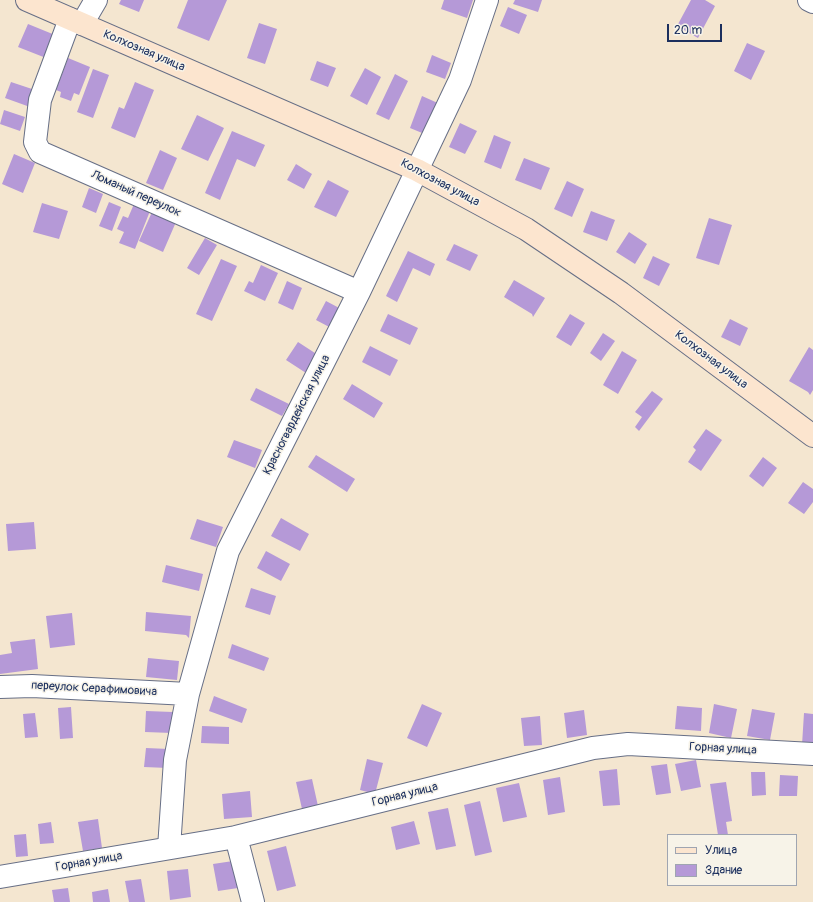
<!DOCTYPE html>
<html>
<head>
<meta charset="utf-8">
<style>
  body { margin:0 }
  #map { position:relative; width:813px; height:902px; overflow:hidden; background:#f4e6d0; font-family:Pangolin,sans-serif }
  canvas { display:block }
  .legend { position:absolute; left:667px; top:834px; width:130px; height:52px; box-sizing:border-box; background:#f7f3e8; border:1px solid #9fa5b1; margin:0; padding:5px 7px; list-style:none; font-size:12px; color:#1b2f5e }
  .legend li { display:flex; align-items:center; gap:8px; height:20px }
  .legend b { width:20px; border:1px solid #9fa5b1 }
  .scale { position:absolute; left:667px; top:24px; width:55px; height:18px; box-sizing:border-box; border:2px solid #1b2f5e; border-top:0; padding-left:5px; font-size:12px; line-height:14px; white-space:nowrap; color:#1b2f5e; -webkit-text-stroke:3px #f7f3e8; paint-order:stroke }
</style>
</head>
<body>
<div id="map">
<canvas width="813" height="902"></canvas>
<ul class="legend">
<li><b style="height:5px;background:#fce5cf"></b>Улица</li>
<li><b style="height:11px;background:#b599d7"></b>Здание</li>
</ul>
<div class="scale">20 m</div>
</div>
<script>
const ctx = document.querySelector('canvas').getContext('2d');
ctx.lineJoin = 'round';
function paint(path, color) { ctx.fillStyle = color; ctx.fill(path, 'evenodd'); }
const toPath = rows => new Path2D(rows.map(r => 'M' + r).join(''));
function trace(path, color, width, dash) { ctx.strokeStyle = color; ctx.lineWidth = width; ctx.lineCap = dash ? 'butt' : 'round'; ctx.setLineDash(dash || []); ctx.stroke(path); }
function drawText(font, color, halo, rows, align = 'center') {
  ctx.font = font + ' Pangolin,sans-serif'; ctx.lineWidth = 3; ctx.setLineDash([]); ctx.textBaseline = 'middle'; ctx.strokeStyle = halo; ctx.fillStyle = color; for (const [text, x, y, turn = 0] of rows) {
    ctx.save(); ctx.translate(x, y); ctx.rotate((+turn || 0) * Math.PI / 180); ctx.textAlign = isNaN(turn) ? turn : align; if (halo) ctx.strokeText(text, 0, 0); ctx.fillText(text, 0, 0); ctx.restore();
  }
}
const building = toPath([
  [121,0,144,0,139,12,119,4],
  [188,0,227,0,209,41,177,28],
  [444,0,473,0,467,18,441,9],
  [515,0,542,0,538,12,513,4],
  [691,0,705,0,715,6,698,38,677,26],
  [508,7,527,15,519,34,500,26],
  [259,23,277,29,265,64,247,58],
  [28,24,55,35,46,58,18,47],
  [747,43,765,51,751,80,734,71],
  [432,55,451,63,445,79,426,72],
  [68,58,90,67,79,95,74,93,71,101,60,97,61,92,56,90],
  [317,61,336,68,328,87,310,80],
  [365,68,381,77,367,105,350,96],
  [93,69,109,75,93,118,77,112],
  [395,74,408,81,389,120,376,114],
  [11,82,35,90,30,107,5,98],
  [135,82,154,90,135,138,111,128,119,107,124,109],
  [422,96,440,104,427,135,410,128],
  [4,110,25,117,20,131,0,124],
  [197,115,224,128,208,161,181,149],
  [460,123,477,131,465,154,449,147],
  [232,131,265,145,255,167,237,159,220,200,205,193],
  [494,135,511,142,501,169,484,162],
  [160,150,177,158,163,190,146,183],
  [14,154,35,163,23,193,2,184],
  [524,158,550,168,541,190,515,180],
  [296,164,312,174,304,189,287,180],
  [328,180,349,191,336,217,314,207],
  [567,181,584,189,572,217,554,209],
  [89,188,103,194,96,213,82,207],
  [109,202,121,207,112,231,99,226],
  [42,203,68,211,59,239,33,232],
  [134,204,150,211,135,249,119,243,124,232,117,229,123,216,128,218],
  [591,211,615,220,607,241,583,232],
  [152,212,176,222,163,252,139,241],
  [709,218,732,225,719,265,696,258],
  [629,232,647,244,635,264,616,252],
  [205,238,217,245,199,275,187,268],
  [454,244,478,255,470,271,446,260],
  [408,251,435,264,430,276,413,268,397,302,386,296],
  [653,256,670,264,659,286,643,278],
  [221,259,237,266,212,321,196,314],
  [261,265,278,273,265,301,244,291,249,281,253,283],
  [514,280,545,298,533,317,532,314,504,297],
  [287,281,302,288,293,310,278,303],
  [326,301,343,310,333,329,316,320],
  [388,314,418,328,410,345,380,331],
  [570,314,585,323,571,346,556,337],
  [730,319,748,328,740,346,721,337],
  [603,333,615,341,601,361,590,353],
  [298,342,318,355,306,373,286,360],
  [370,346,398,360,390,376,362,362],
  [809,347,813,350,813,390,810,395,808,392,789,381],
  [622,351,637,360,618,394,603,385],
  [352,384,383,403,374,418,343,399],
  [256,388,289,404,282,416,250,400],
  [652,391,663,399,639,431,635,427,642,417,635,412],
  [706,429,722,440,701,471,688,462,696,450,693,447],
  [234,440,262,450,255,468,227,457],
  [316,455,355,479,347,492,308,467],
  [763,457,777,468,763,487,749,476],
  [803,482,813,489,813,502,804,514,788,503],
  [281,518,309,534,300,551,271,536],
  [197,519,223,527,216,547,190,539],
  [34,522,36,549,8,551,6,524],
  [266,551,290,564,281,581,257,568],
  [166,565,203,574,199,591,162,582],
  [251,588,276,596,270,615,245,607],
  [146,612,191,616,189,638,186,635,145,631],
  [72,613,75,645,50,648,46,616],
  [35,639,38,669,0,674,0,655,12,653,10,642],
  [232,644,269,658,264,671,228,658],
  [148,658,179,661,177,680,146,677],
  [214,696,247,709,242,723,209,711],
  [422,704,442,713,427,747,407,738],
  [714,704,737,709,731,738,709,733],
  [677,706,702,708,701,731,675,729],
  [71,707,73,738,60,739,58,708],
  [752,709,775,713,770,740,747,736],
  [584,710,587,735,567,738,564,713],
  [146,711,173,712,172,733,145,732],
  [35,713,38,737,25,738,23,714],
  [804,713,813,714,813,746,802,745],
  [540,716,542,745,524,746,521,718],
  [202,726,229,727,229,744,201,743],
  [146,748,169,749,168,768,144,767],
  [367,759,383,763,375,794,360,790],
  [696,760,701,787,681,791,675,764],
  [667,764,671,793,656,795,651,766],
  [617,769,620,805,603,806,599,771],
  [751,772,765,772,766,795,752,796],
  [780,775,798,776,797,796,779,796],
  [560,777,565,812,548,815,543,780],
  [312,779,318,806,302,809,296,782],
  [726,782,732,821,726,822,728,835,718,835,710,784],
  [519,783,527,817,503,822,496,788],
  [250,791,252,817,224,819,222,794],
  [480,801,492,852,475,856,464,805],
  [448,808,456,846,436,850,428,812],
  [98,819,102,848,83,851,78,822],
  [414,821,420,844,396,850,391,827],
  [51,822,54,843,40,844,38,824],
  [26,834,28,856,16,857,14,835],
  [286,846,296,886,277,891,267,851],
  [233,861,238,888,218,891,213,864],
  [188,869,191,897,170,900,167,871],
  [141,879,145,902,129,902,125,881],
  [68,888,70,902,54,902,52,890],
  [108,889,110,902,93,902,92,892]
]);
const street = toPath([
  [809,0,813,2],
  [70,19,40,100,35,142,40,152,359,292],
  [82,24,96,0],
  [0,687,32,686,188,694],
  [236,837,253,902],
  [169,848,175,760,188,694,228,551,359,292,460,80,487,0],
  [0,877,236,837,593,748,628,744,813,754]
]);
const secondary = toPath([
  [27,0,417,170,526,229,621,293,813,436]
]);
const streetNames = [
  ["Колхозная улица",144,51,23],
  ["Колхозная улица",440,183,28],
  ["Ломаный переулок",136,194,24],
  ["Колхозная улица",711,360,37],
  ["Красногвардейская улица",297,415,-63],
  ["переулок Серафимовича",94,689,3],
  ["Горная улица",723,749,3],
  ["Горная улица",405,795,-14],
  ["Горная улица",89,862,-10]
];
paint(building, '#b599d7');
trace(street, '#676f86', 24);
trace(secondary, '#676f86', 24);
trace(street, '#fff', 22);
trace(secondary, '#fce5cf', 22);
drawText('12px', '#1b2f5e', '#f7f3e8', streetNames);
</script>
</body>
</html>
